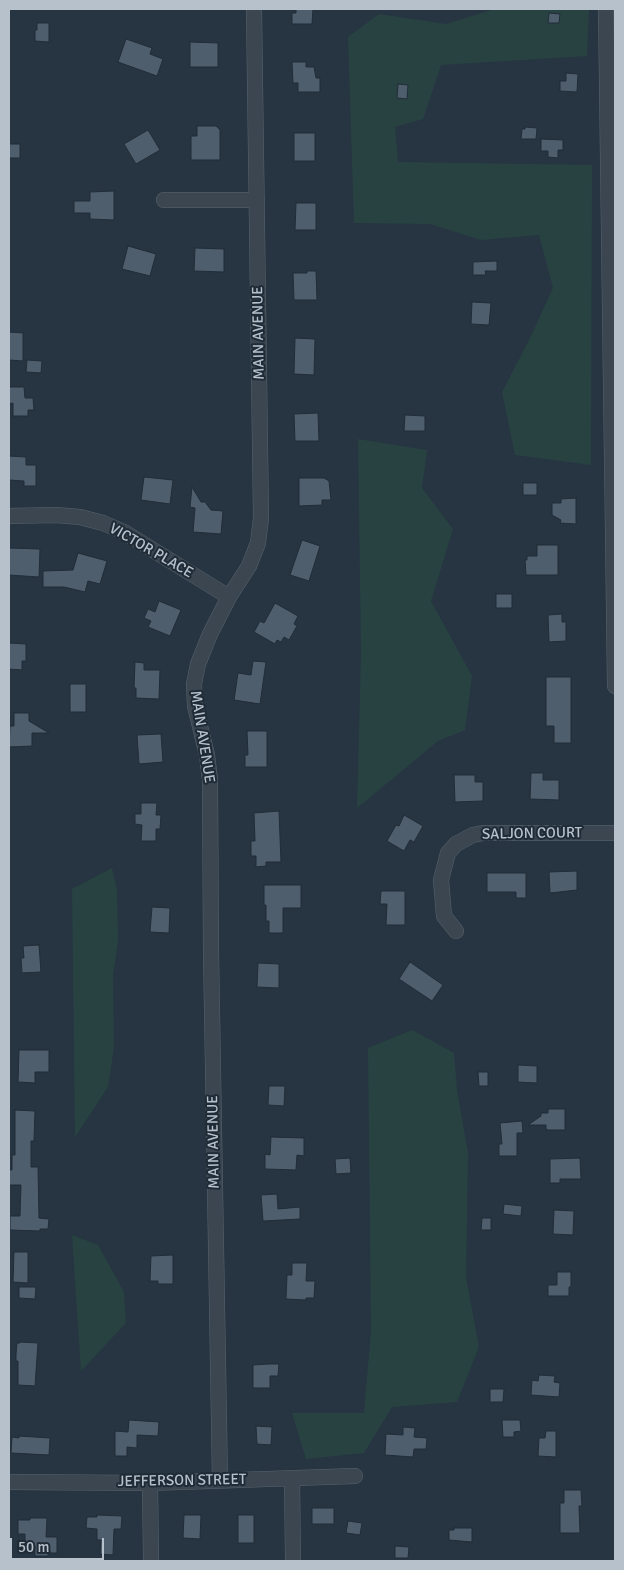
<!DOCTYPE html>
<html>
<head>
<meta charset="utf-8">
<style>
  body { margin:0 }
  #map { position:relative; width:624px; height:1570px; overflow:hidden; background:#263541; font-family:Signika,sans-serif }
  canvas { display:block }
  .frame { position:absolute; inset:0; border:10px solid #b7c1cb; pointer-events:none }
  .scale { position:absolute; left:10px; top:1538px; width:94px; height:22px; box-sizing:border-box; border:2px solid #b7c1cb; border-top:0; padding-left:6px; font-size:15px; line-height:18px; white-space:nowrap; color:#b7c1cb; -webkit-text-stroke:4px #1f2b36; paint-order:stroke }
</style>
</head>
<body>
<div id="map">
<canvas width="624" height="1570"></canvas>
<div class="frame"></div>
<div class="scale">50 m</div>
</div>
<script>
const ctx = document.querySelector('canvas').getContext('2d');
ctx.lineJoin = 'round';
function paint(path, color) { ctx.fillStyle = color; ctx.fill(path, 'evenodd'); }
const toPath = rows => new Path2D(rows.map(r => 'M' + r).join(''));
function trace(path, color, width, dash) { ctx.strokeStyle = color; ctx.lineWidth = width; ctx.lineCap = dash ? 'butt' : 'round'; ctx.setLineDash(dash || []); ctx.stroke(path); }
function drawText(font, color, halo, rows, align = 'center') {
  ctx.font = font + ' Signika,sans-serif'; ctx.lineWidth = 4; ctx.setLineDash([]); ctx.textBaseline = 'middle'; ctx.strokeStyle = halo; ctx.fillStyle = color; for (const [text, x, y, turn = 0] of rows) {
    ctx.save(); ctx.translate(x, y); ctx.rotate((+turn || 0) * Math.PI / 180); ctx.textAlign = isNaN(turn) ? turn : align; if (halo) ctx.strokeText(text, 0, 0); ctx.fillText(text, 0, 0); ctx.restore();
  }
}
const green = toPath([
  [495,9,589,9,587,56,441,65,423,119,395,127,398,162,592,165,591,465,515,455,502,392,530,338,553,288,539,235,481,240,430,224,354,223,348,37,379,14,446,24],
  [358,439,427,450,422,488,453,529,431,601,472,676,465,730,438,741,357,808,361,653],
  [112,868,117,890,118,940,113,975,114,1047,108,1087,75,1137,72,889],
  [412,1030,454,1053,457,1090,468,1153,466,1277,479,1347,457,1402,392,1407,364,1453,306,1459,292,1413,364,1413,371,1330,368,1048],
  [72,1235,98,1245,124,1292,126,1323,81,1371]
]);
const building = toPath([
  [296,9,313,9,312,24,292,24,292,13,296,13,296,9],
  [549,13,560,14,559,23,548,23,549,13],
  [37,23,49,23,49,42,35,41,35,30,37,30,37,23],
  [126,39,152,48,150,54,163,59,157,76,118,62,126,39],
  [190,42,218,43,218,67,190,67,190,42],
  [292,62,306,62,306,67,314,67,316,78,320,78,320,92,298,92,298,83,293,83,292,62],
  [566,73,578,74,577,92,560,91,560,81,566,81,566,73],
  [398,84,408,85,407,99,397,98,398,84],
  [197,126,216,126,220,130,220,160,191,160,191,136,197,136,197,126],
  [525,127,537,128,536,139,521,139,522,129,525,129,525,127],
  [148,130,160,150,136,164,124,144,148,130],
  [294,133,315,133,315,161,294,161,294,133],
  [541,139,563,140,563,150,558,150,558,158,548,157,548,151,541,151,541,139],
  [9,144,20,144,20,158,9,158,9,144],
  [114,191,114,220,90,219,90,213,74,213,74,201,90,201,90,192,114,191],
  [296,203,316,203,316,230,295,230,296,203],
  [128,246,156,254,150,276,122,269,128,246],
  [195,248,224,249,224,272,194,271,195,248],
  [497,261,497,271,485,271,486,275,473,275,473,262,497,261],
  [307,271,316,271,317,300,294,300,293,273,307,273,307,271],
  [472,302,491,303,489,325,471,324,472,302],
  [9,332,23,333,23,361,9,360,9,332],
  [295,338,315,339,314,375,294,374,295,338],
  [27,360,42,361,41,373,26,372,27,360],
  [9,387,24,387,25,398,33,398,34,410,28,410,28,416,13,416,13,403,9,404,9,387],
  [318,413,319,441,295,441,294,414,318,413],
  [405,415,425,416,425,431,404,431,405,415],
  [9,456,26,457,26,465,36,465,36,486,24,486,24,481,9,480,9,456],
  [144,477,173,480,170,504,141,500,144,477],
  [299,478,324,478,329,481,331,500,322,500,322,505,299,506,299,478],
  [523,483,537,483,537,495,523,495,523,483],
  [192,487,201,502,205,502,211,510,223,511,221,534,193,532,195,508,190,507,192,487],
  [576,498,576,524,560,523,561,520,552,515,552,503,561,503,561,499,576,498],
  [302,540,320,546,309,581,290,575,302,540],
  [537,545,558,545,558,575,526,575,525,560,527,560,527,556,537,556,537,545],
  [9,548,40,549,39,577,9,575,9,548],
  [78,553,107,561,100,584,88,581,85,592,64,587,43,587,43,571,73,570,78,553],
  [496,594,512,594,512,608,496,608,496,594],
  [159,601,181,610,170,636,148,627,151,621,144,618,148,609,155,612,159,601],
  [275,603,298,616,294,624,297,626,289,640,284,637,281,642,277,640,275,644,254,632,260,621,264,623,275,603],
  [562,614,562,622,566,622,566,641,549,642,548,615,562,614],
  [9,643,26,644,26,661,22,661,22,670,9,669,9,643],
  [253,661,266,662,260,704,234,700,238,673,251,675,253,661],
  [135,662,144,663,144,670,160,670,159,699,136,698,136,688,134,688,135,662],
  [546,677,571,677,571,743,554,743,554,726,546,726,546,677],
  [70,684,86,684,86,712,70,712,70,684],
  [14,713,29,713,29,721,49,733,32,733,32,746,9,747,10,726,14,726,14,713],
  [247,731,267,731,267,767,245,767,245,755,248,755,247,731],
  [161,734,163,762,139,764,137,735,161,734],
  [531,773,543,773,543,780,559,780,559,800,530,799,531,773],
  [454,775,475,775,475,782,483,782,483,801,455,802,454,775],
  [141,803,157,803,156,815,161,815,160,829,156,829,156,841,141,841,142,825,135,824,135,814,141,814,141,803],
  [279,811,281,862,266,862,266,866,256,867,256,856,251,856,251,841,255,841,254,813,279,811],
  [404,815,423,826,414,842,410,840,404,851,387,841,396,825,399,826,404,815],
  [577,871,577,890,550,893,549,872,577,871],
  [487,873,526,873,526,898,516,898,516,892,487,892,487,873],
  [264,885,301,885,301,908,283,908,283,933,269,933,269,921,266,921,266,905,264,905,264,885],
  [381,891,405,891,405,925,386,925,387,904,380,904,381,891],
  [152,907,170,908,169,933,150,932,152,907],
  [39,945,41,972,22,973,21,958,24,958,23,946,39,945],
  [410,962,443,985,432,1001,399,979,410,962],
  [258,963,279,964,279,988,257,987,258,963],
  [19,1050,49,1050,49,1072,35,1072,35,1083,18,1082,19,1050],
  [518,1065,537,1066,537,1083,518,1082,518,1065],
  [478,1072,488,1072,488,1086,479,1086,478,1072],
  [269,1086,285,1086,284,1106,268,1105,269,1086],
  [548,1109,565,1109,565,1130,548,1130,546,1129,546,1125,528,1125,541,1116,541,1113,548,1113,548,1109],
  [15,1110,35,1111,34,1141,31,1141,31,1167,38,1167,39,1218,49,1219,48,1229,40,1229,40,1231,10,1230,10,1216,20,1216,21,1185,9,1185,9,1170,12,1170,12,1155,15,1155,15,1110],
  [522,1121,523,1133,517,1133,517,1156,499,1156,499,1144,502,1144,500,1123,522,1121],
  [271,1137,304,1138,304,1156,297,1155,296,1170,265,1169,265,1154,270,1155,271,1137],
  [350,1158,351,1173,336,1174,335,1159,350,1158],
  [580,1158,581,1179,560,1179,560,1183,550,1183,550,1159,580,1158],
  [277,1194,278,1209,300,1207,300,1219,263,1221,261,1195,277,1194],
  [504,1204,522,1206,521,1216,503,1214,504,1204],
  [554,1210,574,1211,573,1235,553,1234,554,1210],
  [482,1218,491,1218,491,1230,481,1230,482,1218],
  [14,1252,28,1252,28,1283,13,1282,14,1252],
  [173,1255,173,1284,158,1284,158,1281,150,1281,151,1256,173,1255],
  [292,1263,307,1263,306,1281,315,1281,314,1298,306,1298,306,1300,286,1299,287,1275,292,1275,292,1263],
  [557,1272,571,1272,571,1287,569,1287,569,1296,548,1296,548,1285,557,1285,557,1272],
  [19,1287,36,1287,35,1299,19,1298,19,1287],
  [20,1342,38,1343,35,1386,18,1385,18,1361,16,1361,16,1354,17,1343,20,1343,20,1342],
  [268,1364,279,1364,278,1376,270,1376,270,1388,253,1388,253,1365,268,1364],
  [539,1375,555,1376,554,1382,560,1383,559,1397,531,1395,532,1380,538,1381,539,1375],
  [490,1389,504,1389,503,1402,490,1402,490,1389],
  [129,1420,159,1422,158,1436,137,1435,137,1448,127,1447,127,1456,115,1456,115,1431,128,1432,129,1420],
  [502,1420,520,1420,521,1431,514,1432,514,1437,503,1437,502,1420],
  [256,1426,272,1427,271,1445,257,1444,256,1426],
  [403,1427,415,1428,414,1437,427,1438,426,1449,414,1449,413,1457,385,1455,386,1434,403,1435,403,1427],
  [546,1431,556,1431,556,1457,538,1456,539,1438,545,1438,546,1431],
  [19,1436,50,1438,49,1455,11,1453,12,1437,19,1438,19,1436],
  [564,1490,581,1490,582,1506,579,1506,580,1533,560,1533,560,1503,564,1503,564,1490],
  [312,1508,334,1508,334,1524,312,1524,312,1508],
  [97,1515,122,1516,121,1529,114,1529,113,1555,100,1554,101,1540,97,1540,97,1529,86,1528,87,1517,97,1517,97,1515],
  [184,1515,201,1515,200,1539,183,1538,184,1515],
  [238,1515,254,1515,254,1543,238,1543,238,1515],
  [30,1518,47,1518,46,1537,57,1537,57,1553,48,1553,48,1556,35,1556,35,1546,25,1546,25,1534,18,1534,18,1520,30,1520,30,1518],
  [348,1521,362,1523,360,1535,346,1533,348,1521],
  [454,1528,472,1528,472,1542,449,1540,449,1530,454,1530,454,1528],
  [395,1546,409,1547,408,1558,395,1558,395,1546]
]);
const minor = toPath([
  [606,9,615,686],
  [164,200,257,200],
  [9,516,56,515,80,517,103,523,124,532,229,597],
  [456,931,444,916,441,880,448,853,456,844,473,835,483,833,615,833],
  [292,1479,293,1561],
  [220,1481,211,952,210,780,207,755,195,706,194,684,198,664,210,634,229,597,249,566,258,543,261,518,254,9],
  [9,1482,150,1483,355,1476],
  [150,1483,151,1561]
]);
const streetNames = [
  ["MAIN AVENUE",259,333,-91],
  ["VICTOR PLACE",151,551,30],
  ["MAIN AVENUE",202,737,81],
  ["SALJON COURT",532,834,-1],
  ["MAIN AVENUE",214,1142,-91],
  ["JEFFERSON STREET",182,1481,-1]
];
paint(green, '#284242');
paint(building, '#4f5e6c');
trace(building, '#212d38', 1);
trace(minor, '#58646e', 16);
trace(minor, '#3b4651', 15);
drawText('15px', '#b7c1cb', '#1f2b36', streetNames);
</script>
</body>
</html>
